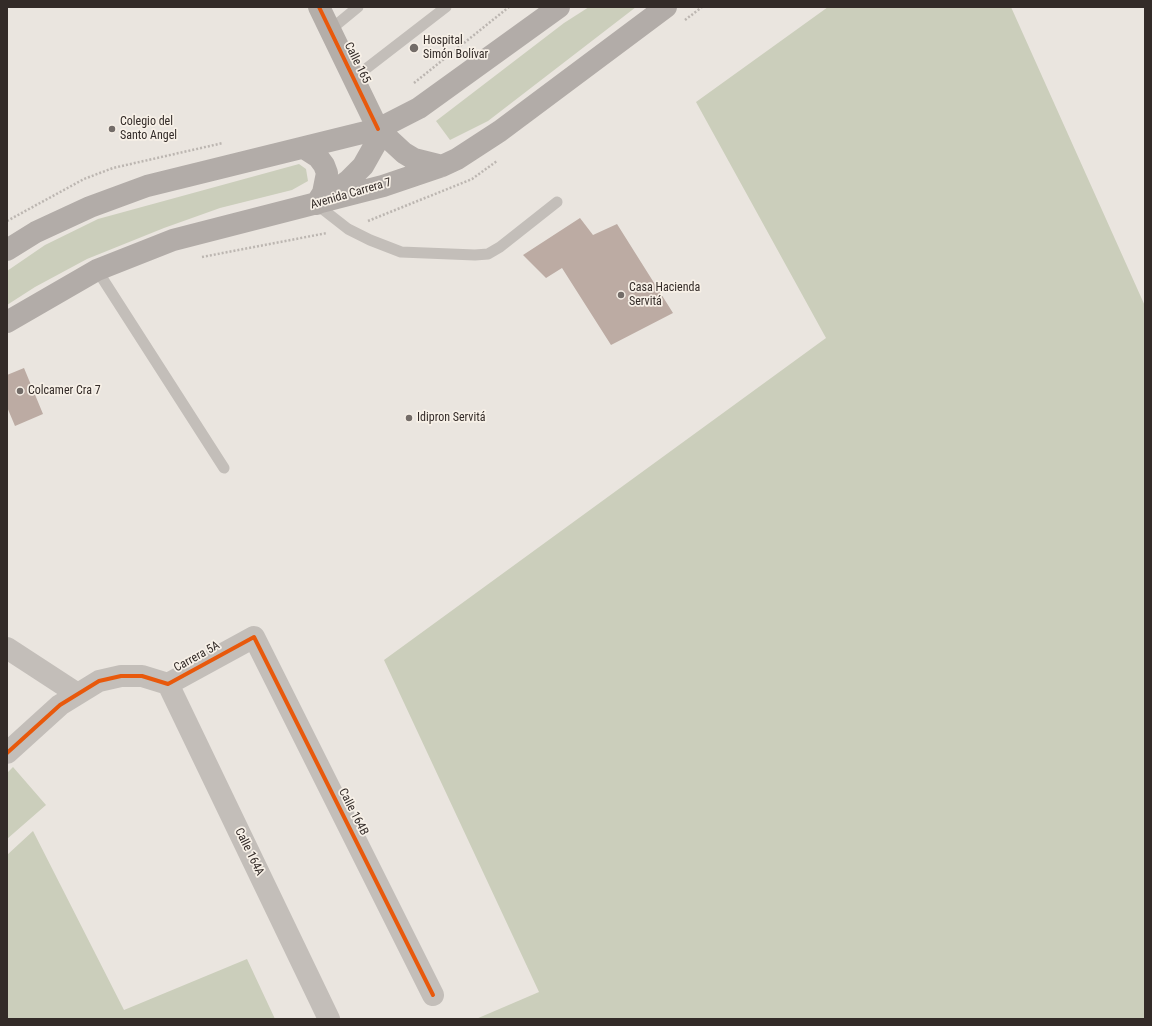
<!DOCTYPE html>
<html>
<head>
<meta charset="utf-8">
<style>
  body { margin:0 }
  #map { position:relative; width:1152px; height:1026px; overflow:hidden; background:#eae5df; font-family:"Roboto Condensed",sans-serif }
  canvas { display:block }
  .frame { position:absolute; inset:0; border:8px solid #332b28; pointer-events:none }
</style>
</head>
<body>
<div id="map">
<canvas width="1152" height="1026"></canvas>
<div class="frame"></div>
</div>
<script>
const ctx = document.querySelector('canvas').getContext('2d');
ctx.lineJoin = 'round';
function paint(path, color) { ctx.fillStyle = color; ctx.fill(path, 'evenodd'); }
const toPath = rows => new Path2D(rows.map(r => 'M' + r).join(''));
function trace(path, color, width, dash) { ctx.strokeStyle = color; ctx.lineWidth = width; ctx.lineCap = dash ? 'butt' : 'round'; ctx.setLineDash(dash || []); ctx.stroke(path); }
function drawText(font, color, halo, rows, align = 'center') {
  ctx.font = font + ' "Roboto Condensed",sans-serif'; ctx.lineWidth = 3.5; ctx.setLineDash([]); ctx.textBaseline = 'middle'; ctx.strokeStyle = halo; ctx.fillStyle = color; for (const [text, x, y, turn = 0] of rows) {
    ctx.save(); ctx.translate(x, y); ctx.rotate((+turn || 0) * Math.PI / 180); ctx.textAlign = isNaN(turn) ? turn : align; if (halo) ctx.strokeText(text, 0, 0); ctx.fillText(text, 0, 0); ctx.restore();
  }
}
const green = toPath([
  [589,7,636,7,488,121,450,140,436,121,564,23],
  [828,7,1011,7,1145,306,1145,1019,476,1019,539,992,384,660,826,338,696,102],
  [299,164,306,169,308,181,292,190,220,208,164,228,87,259,35,287,7,305,7,271,45,245,98,219],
  [13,767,46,805,7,839,7,773],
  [33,831,124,1010,247,959,275,1019,7,1019,7,855]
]);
const building = toPath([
  [580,218,593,235,617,224,673,313,611,345,562,268,546,278,523,255],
  [24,368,43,414,15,426,7,407,7,375]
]);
const path = toPath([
  [685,20,702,7],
  [414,83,509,7],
  [7,221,84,179,113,168,223,143],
  [368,221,472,179,497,161],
  [202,257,327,233]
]);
const lane = toPath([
  [330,30,358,7],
  [354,78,446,7],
  [316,204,348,229,370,240,401,252,475,255,488,254,500,247,557,202],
  [97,270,224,468]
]);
const street = toPath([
  [7,648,76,693],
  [168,684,329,1019],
  [7,753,60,705,99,681,121,676,142,676,168,684,254,637,433,995]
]);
const secondary = toPath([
  [319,7,378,129]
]);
const primary = toPath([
  [378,129,404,153,414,159,442,166],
  [304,148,318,157,324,165,327,173,323,193,316,204],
  [326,197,348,181,363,166,376,143,378,129],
  [7,250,36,232,90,207,147,186,378,129,419,108,559,7],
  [7,322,97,270,173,240,383,186,442,166,457,159,500,131,666,7]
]);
const cycleway = toPath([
  [319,7,378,129],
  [7,753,60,705,99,681,121,676,142,676,168,684,254,637,433,995]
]);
const markers = [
  [414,48,5,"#736c68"],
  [112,129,4,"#736c68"],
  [621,295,4,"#736c68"],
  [20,391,4,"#736c68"],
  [409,418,4,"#736c68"]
];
const poiNames = [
  ["Hospital",423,41],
  ["Simón Bolívar",423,55],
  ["Colegio del",120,122],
  ["Santo Angel",120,136],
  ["Casa Hacienda",629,288],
  ["Servitá",629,302],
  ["Colcamer Cra 7",28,391],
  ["Idipron Servitá",417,418]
];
const streetNames = [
  ["Calle 165",357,63,64],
  ["Avenida Carrera 7",351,194,-16],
  ["Carrera 5A",197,657,-29],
  ["Calle 164B",353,812,63],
  ["Calle 164A",249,852,64]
];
paint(green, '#cbcebb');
paint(building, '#bcaba3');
trace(path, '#bcb6b1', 2.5, [2, 2]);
trace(lane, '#c3beb9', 11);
trace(street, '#c3beb9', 22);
trace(secondary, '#b4aea9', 22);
trace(primary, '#b2aca8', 22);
trace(cycleway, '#e8590c', 4);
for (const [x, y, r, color] of markers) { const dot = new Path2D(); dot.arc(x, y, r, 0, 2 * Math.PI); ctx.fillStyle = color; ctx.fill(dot); trace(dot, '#f7f0e7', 1.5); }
drawText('12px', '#332b28', '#f7f0e7', poiNames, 'left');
drawText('12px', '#332b28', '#f7f0e7', streetNames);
</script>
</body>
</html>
